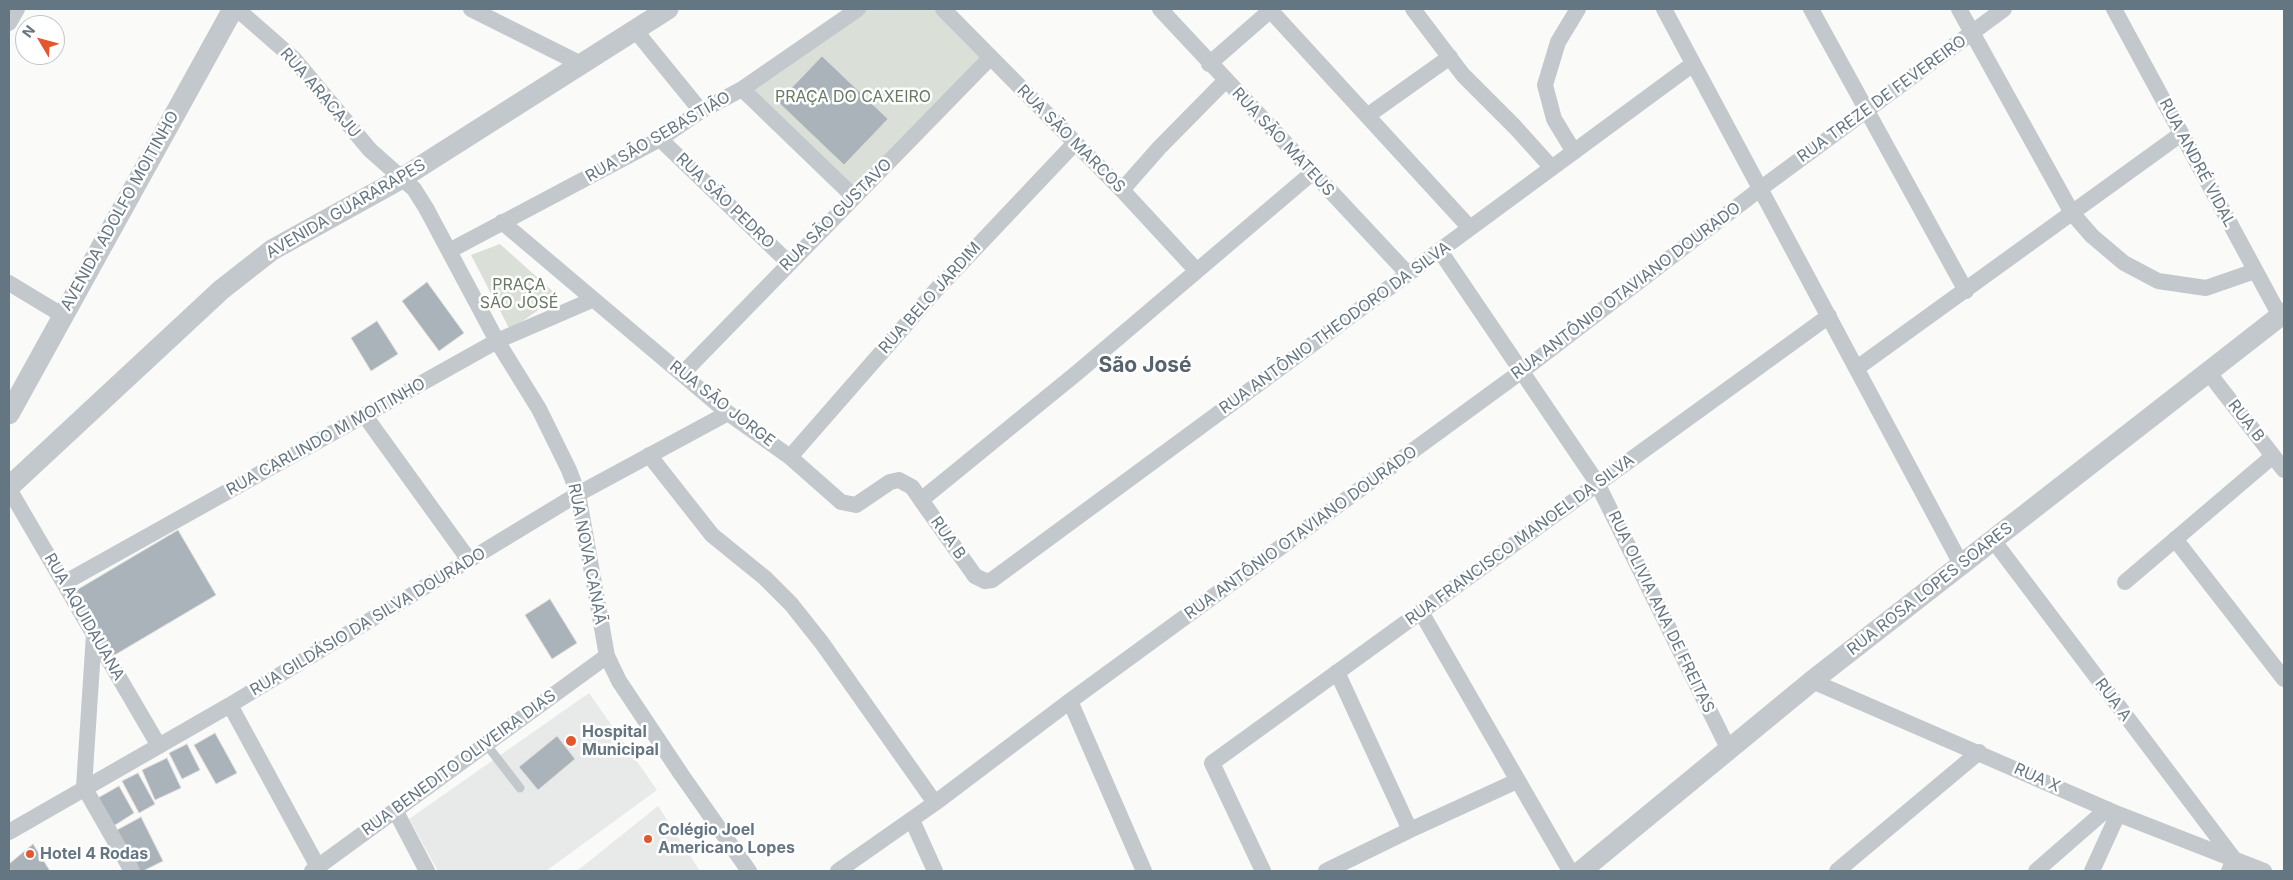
<!DOCTYPE html>
<html>
<head>
<meta charset="utf-8">
<style>
  body { margin:0 }
  #map { position:relative; width:2293px; height:880px; overflow:hidden; background:#fafaf8; font-family:Inter,sans-serif }
  canvas { display:block }
  .frame { position:absolute; inset:0; border:10px solid #657683; pointer-events:none }
  .north { position:absolute; left:15px; top:15px; width:50px; height:50px; box-sizing:border-box; background:#fff; border:1px solid #c1c8cd; border-radius:50%; rotate:307deg; font-size:14px; font-weight:700; line-height:20px; text-align:center; color:#657683 }
  .north::after { content:''; display:block; margin:auto; width:18px; height:22px; background:#e4572e; clip-path:polygon(50% 0,100% 100%,50% 72%,0 100%) }
</style>
</head>
<body>
<div id="map">
<canvas width="2293" height="880"></canvas>
<div class="frame"></div>
<div class="north">N</div>
</div>
<script>
const ctx = document.querySelector('canvas').getContext('2d');
ctx.lineJoin = 'round';
function paint(path, color) { ctx.fillStyle = color; ctx.fill(path, 'evenodd'); }
const toPath = rows => new Path2D(rows.map(r => 'M' + r).join(''));
function trace(path, color, width, dash) { ctx.strokeStyle = color; ctx.lineWidth = width; ctx.lineCap = dash ? 'butt' : 'round'; ctx.setLineDash(dash || []); ctx.stroke(path); }
function drawText(font, color, halo, rows, align = 'center') {
  ctx.font = font + ' Inter,sans-serif'; ctx.lineWidth = 5; ctx.setLineDash([]); ctx.textBaseline = 'middle'; ctx.strokeStyle = halo; ctx.fillStyle = color; for (const [text, x, y, turn = 0] of rows) {
    ctx.save(); ctx.translate(x, y); ctx.rotate((+turn || 0) * Math.PI / 180); ctx.textAlign = isNaN(turn) ? turn : align; if (halo) ctx.strokeText(text, 0, 0); ctx.fillText(text, 0, 0); ctx.restore();
  }
}
const built = toPath([
  [589,693,657,790,546,871,438,871,409,819],
  [658,806,700,871,577,871]
]);
const green = toPath([
  [863,9,939,9,986,58,853,192,749,90],
  [500,244,558,296,510,330,471,255]
]);
const building = toPath([
  [822,56,888,119,844,165,778,102,822,56],
  [427,282,464,333,439,351,402,301,427,282],
  [377,321,398,354,371,371,351,338,377,321],
  [178,530,216,595,113,656,75,591,178,530],
  [550,599,577,643,552,659,525,615,550,599],
  [215,733,237,773,216,784,194,745,215,733],
  [557,736,575,759,538,790,519,767,557,736],
  [187,744,200,770,182,779,169,753,187,744],
  [167,758,181,788,155,800,142,770,167,758],
  [138,773,155,804,139,813,122,781,138,773],
  [119,786,134,813,112,827,96,799,119,786],
  [141,817,163,861,143,871,138,871,117,830,141,817],
  [33,844,50,871,10,871,9,864,33,844]
]);
const service = toPath([
  [486,744,520,788]
]);
const minor = toPath([
  [237,9,293,58,370,150,414,189,426,208,497,341,539,409,569,470,578,494,607,656,619,681,681,774,749,871],
  [471,9,581,64],
  [943,9,1122,190,1196,270],
  [1160,9,1408,274],
  [1413,9,1463,75,1515,127,1552,168],
  [1664,9,1961,564],
  [1811,9,1966,291],
  [1959,9,2072,213,2092,236,2124,263,2158,281,2206,288,2255,271],
  [2114,9,2280,316],
  [1270,10,1470,228],
  [9,23,17,9],
  [635,30,701,111],
  [1209,64,1272,9],
  [742,89,854,197],
  [1367,116,1450,57],
  [660,139,789,263],
  [1574,152,1554,119,1545,85,1558,42,1578,9],
  [1122,190,1159,148,1226,80],
  [502,222,728,413,790,457,841,502,856,505,890,482,899,480,912,487,921,500,1078,372,1312,173],
  [449,251,660,139,701,111,742,89,858,9],
  [1440,251,1596,481,1729,750],
  [9,283,62,315],
  [1857,368,2181,134],
  [2208,372,2284,470],
  [682,374,990,58],
  [365,416,469,560],
  [649,455,712,535,765,578,791,604,822,643,935,803],
  [790,457,936,290,1075,143],
  [9,489,159,746],
  [921,500,975,576,985,581,992,580,1693,64],
  [2175,539,2284,679],
  [1993,540,2234,859,2229,871],
  [2125,582,2273,456],
  [64,583,497,341,592,300],
  [1421,612,1570,871],
  [94,634,84,787,132,871],
  [1337,672,1410,830],
  [1812,681,2118,814,2264,871],
  [1070,701,1144,871],
  [230,705,318,867],
  [395,810,427,871],
  [912,820,935,871],
  [9,832,230,705,578,494,728,413],
  [312,871,607,656],
  [838,871,935,803,1070,701,1526,368,1760,189,2004,9],
  [1263,871,1212,763,1829,316],
  [1326,871,1410,830,1517,781],
  [1837,871,1979,752],
  [2036,871,2107,809],
  [2092,871,2118,814]
]);
const tertiary = toPath([
  [9,414,233,9],
  [9,487,221,290,272,250,402,178,668,9],
  [1581,871,1812,681,2284,313]
]);
const markers = [
  [571,741,6,"#e4572e"],
  [648,839,5,"#e4572e"],
  [30,854,5,"#e4572e"]
];
const streetNames = [
  ["RUA ARACAJU",320,93,49],
  ["RUA TREZE DE FEVEREIRO",1882,99,-36],
  ["RUA SÃO SEBASTIÃO",658,137,-30],
  ["RUA SÃO MARCOS",1071,139,45],
  ["RUA SÃO MATEUS",1283,142,47],
  ["RUA ANDRÉ VIDAL",2197,163,62],
  ["RUA SÃO PEDRO",725,201,44],
  ["AVENIDA GUARARAPES",346,209,-30],
  ["AVENIDA ADOLFO MOITINHO",120,211,-61],
  ["RUA SÃO GUSTAVO",836,215,-45],
  ["RUA ANTÔNIO OTAVIANO DOURADO",1626,291,-37],
  ["RUA BELO JARDIM",930,298,-48],
  ["RUA ANTÔNIO THEODORO DA SILVA",1335,328,-36],
  ["RUA SÃO JORGE",722,404,38],
  ["RUA B",2246,421,52],
  ["RUA CARLINDO M MOITINHO",326,437,-29],
  ["RUA ANTÔNIO OTAVIANO DOURADO",1301,533,-36],
  ["RUA B",948,538,55],
  ["RUA FRANCISCO MANOEL DA SILVA",1520,540,-36],
  ["RUA NOVA CANAÃ",587,554,79],
  ["RUA ROSA LOPES SOARES",1930,589,-38],
  ["RUA OLIVIA ANA DE FREITAS",1661,612,64],
  ["RUA AQUIDAUANA",84,617,60],
  ["RUA GILDÁSIO DA SILVA DOURADO",368,622,-31],
  ["RUA A",2113,700,53],
  ["RUA BENEDITO OLIVEIRA DIAS",459,763,-36],
  ["RUA X",2037,778,24]
];
const parkNames = [
  ["PRAÇA DO CAXEIRO",853,97],
  ["PRAÇA",519,285],
  ["SÃO JOSÉ",519,303]
];
const poiNames = [
  ["Hospital",582,732],
  ["Municipal",582,750],
  ["Colégio Joel",658,830],
  ["Americano Lopes",658,848],
  ["Hotel 4 Rodas",40,854]
];
const districtNames = [
  ["São José",1145,366]
];
paint(built, '#e8e9e9');
paint(green, '#dadfd7');
paint(building, '#aab3b9');
trace(building, '#dcdcda', 1);
trace(service, '#c3c8cc', 9);
trace(minor, '#c3c8cc', 16);
trace(tertiary, '#c3c8cc', 21);
for (const [x, y, r, color] of markers) { const dot = new Path2D(); dot.arc(x, y, r, 0, 2 * Math.PI); ctx.fillStyle = color; ctx.fill(dot); trace(dot, '#fff', 2); }
drawText('16px', '#657683', '#fff', streetNames);
drawText('16px', '#687a64', '#fff', parkNames);
drawText('bold 16px', '#657683', '#fff', poiNames, 'left');
drawText('bold 21px', '#57646e', '#fff', districtNames);
</script>
</body>
</html>
